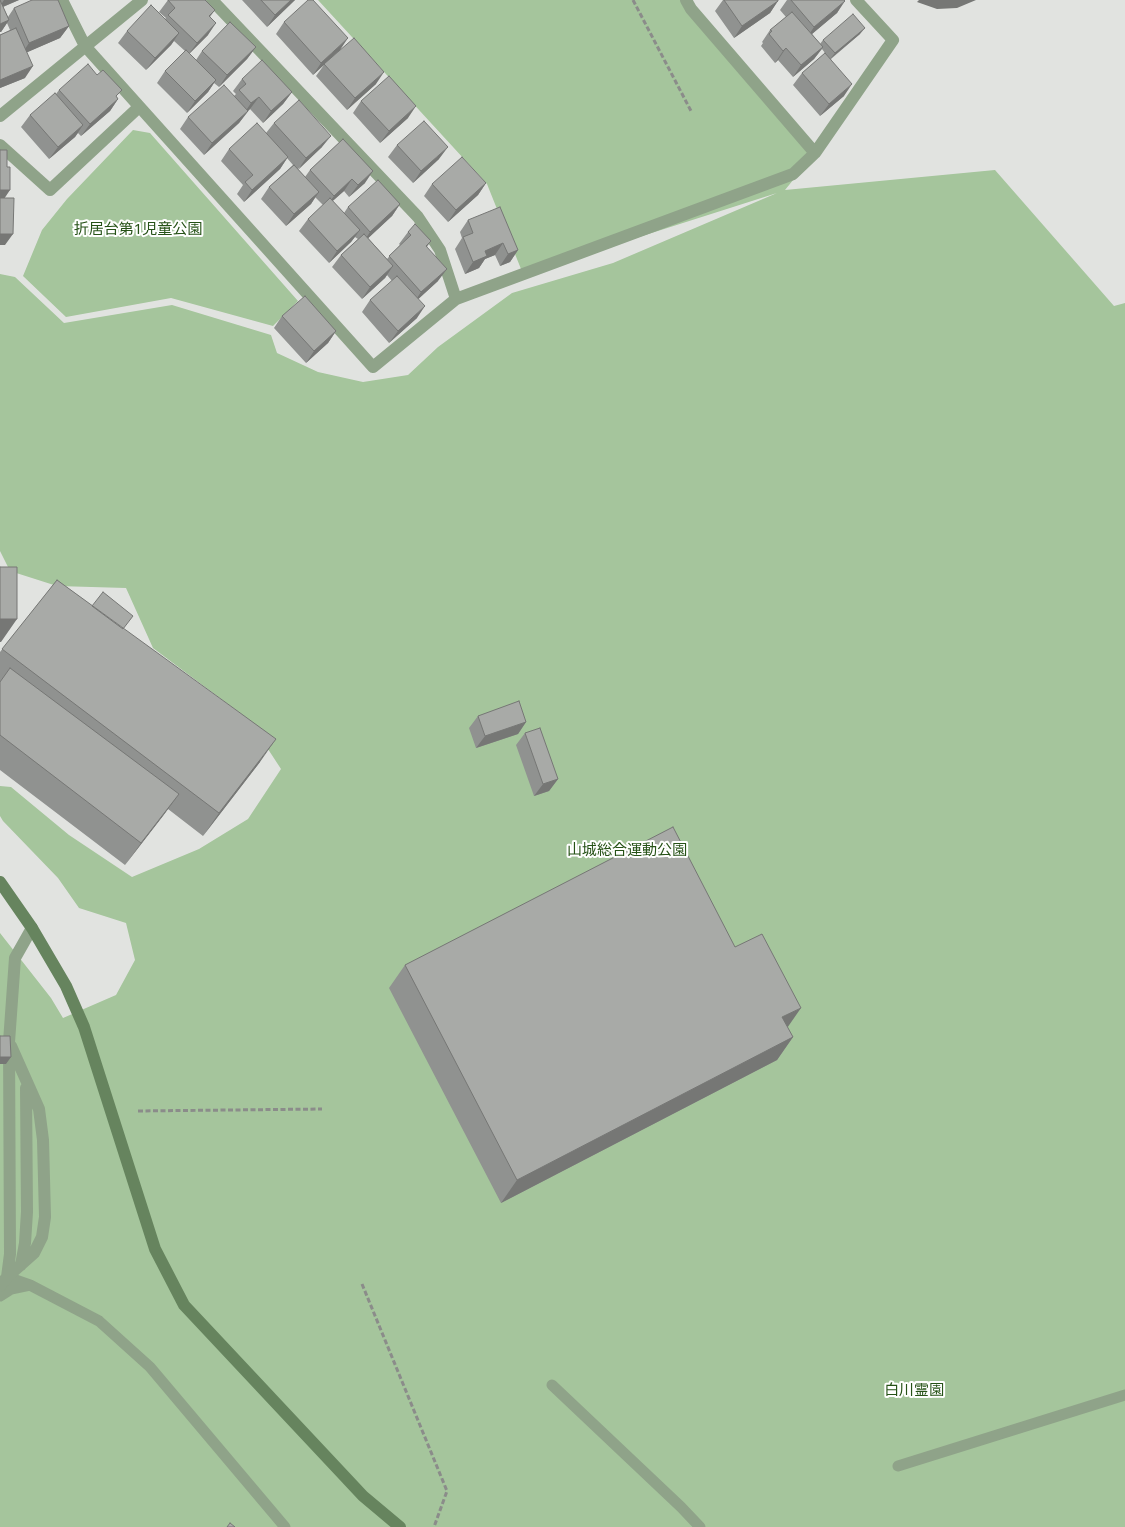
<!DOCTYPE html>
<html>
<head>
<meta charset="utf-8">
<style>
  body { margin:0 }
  canvas { display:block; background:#e1e3e0 }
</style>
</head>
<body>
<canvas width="1125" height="1527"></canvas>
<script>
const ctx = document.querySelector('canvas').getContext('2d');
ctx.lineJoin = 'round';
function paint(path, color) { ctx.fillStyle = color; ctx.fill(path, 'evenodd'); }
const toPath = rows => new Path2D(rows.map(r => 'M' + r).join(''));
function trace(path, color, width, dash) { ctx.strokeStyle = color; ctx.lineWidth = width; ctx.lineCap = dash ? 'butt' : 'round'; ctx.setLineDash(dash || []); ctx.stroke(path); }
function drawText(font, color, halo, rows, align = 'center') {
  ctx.font = font + ' "Noto Sans","Noto Sans JP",sans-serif'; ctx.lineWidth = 4; ctx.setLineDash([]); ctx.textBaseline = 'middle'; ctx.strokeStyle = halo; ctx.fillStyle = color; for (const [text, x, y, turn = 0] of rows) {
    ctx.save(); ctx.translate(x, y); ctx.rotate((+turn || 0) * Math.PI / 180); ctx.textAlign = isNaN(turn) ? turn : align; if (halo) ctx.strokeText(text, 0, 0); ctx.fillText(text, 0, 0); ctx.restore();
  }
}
const green = toPath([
  [318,0,686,0,815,153,785,190,995,170,1114,306,1125,303,1125,1527,0,1527,0,933,51,998,63,1018,116,995,135,960,126,923,79,908,58,878,3,821,0,816,0,786,11,787,69,835,132,877,199,849,248,819,281,769,249,720,153,648,126,588,57,586,10,571,0,551,0,274,15,277,64,323,172,305,271,335,277,353,318,372,363,382,408,375,438,347,512,293,613,263,777,193,523,274,487,184],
  [133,130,150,133,298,301,273,326,171,298,66,317,23,276,42,230,67,199]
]);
const path = toPath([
  [633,0,691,111],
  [138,1111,322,1109],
  [362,1284,447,1491,434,1527]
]);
const lane = toPath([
  [7,1277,30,1285,99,1321,150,1367,285,1527],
  [0,1296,11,1289,30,1285],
  [552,1385,681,1507,700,1527],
  [898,1466,1125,1395]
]);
const street = toPath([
  [62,0,85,46,373,367,456,299,793,174,815,153,893,40,856,0],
  [212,0,418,217,440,250,456,299],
  [686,0,691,9,815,153],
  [0,116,142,0],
  [0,145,50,190,139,107],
  [21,1265,25,1243,27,1212,26,1088],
  [7,1277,34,1253,42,1237,45,1217,43,1140,39,1109,11,1046],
  [0,1286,7,1277,10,1254,9,1042,15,958,32,928]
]);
const secondary = toPath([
  [0,882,32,928,66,986,84,1027,155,1249,184,1305,363,1496,400,1527]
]);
const wall = toPath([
  [0,0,19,0,3,7,8,17,14,8,69,26,60,38,27,52,25,78,0,88,0,35,10,30,7,23,1,32],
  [168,0,215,10,210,17,208,35,189,54,196,60,202,51,256,47,247,59,219,87,214,83,208,92,187,113,157,83,165,71,185,51,174,41,171,45,146,70,118,43,127,31,165,19,166,18,159,12],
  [242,0,295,0,267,27],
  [723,0,778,0,770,13,734,38,715,11],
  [787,0,844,0,837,13,812,34,820,44,823,40,860,34,831,59,844,96,820,116,793,85,802,73,825,53,822,49,814,59,793,77,778,60,775,63,761,46,763,43,762,42,770,30,786,17,780,10],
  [284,22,376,84,347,110,316,76,324,65,313,75,276,34],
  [242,79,292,92,283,104,263,123,250,109,239,123,204,155,180,129,188,117,234,96,236,94,233,91],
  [59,90,117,97,118,99,110,111,81,136,78,133,75,137,49,159,21,127,30,115,56,94],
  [361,101,408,118,380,143,353,113],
  [274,123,322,147,298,169,305,177,310,170,343,139,365,183,349,197,344,191,332,201,344,213,348,207,400,204,392,216,368,238,387,259,400,245,399,244,408,232,431,241,427,247,438,281,418,299,417,318,389,343,362,312,370,300,392,281,387,275,385,278,362,299,332,267,341,255,358,239,355,237,351,242,329,263,299,231,308,219,323,205,315,197,311,204,286,226,261,199,269,187,293,165,287,158,280,169,244,202,237,194,243,185,221,161,229,149,266,133],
  [397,145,439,159,413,183,388,157],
  [486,183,478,195,448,222,424,196,432,184],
  [468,220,518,250,510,262,500,266,495,255,485,259,479,268,465,274,455,249,462,238,460,232],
  [282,316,336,331,328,343,306,363,274,328],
  [57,580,124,629,260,762,203,836,168,809,125,865,0,770,0,652],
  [478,716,526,722,518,734,476,748,469,728],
  [525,733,558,779,549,791,534,796,516,745],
  [735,947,787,1027,793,1037,777,1060,501,1203,389,988,405,965]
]);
const shadedWall = toPath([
  [4,0,19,0,0,8,0,6],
  [291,0,295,0,267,27,275,15],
  [919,0,976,0,957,8,937,9,917,2],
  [778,1,770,13,734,38,742,26],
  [845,1,837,13,806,39,814,27],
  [9,20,1,32,0,32,0,24],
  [216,23,208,35,188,55,197,43],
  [69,26,60,38,21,55,29,43],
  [865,28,860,34,830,59,835,53],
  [179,33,171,45,146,70,155,58],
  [348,38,340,50,313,75,321,63],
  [256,47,247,59,219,87,227,75],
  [823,47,814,59,793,77,801,65],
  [786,48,778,60,775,63,783,51],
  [33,66,25,78,0,88,0,80],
  [384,72,376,84,347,110,355,98],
  [216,80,208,92,187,113,195,101],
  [852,84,844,96,820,116,829,104],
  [292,92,283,104,263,123,271,111],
  [259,97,250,109,243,115,251,103],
  [118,99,110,111,81,136,90,124],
  [416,106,408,118,380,143,389,131],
  [248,111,239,123,204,155,212,143],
  [83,125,75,137,49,159,58,147],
  [331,136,322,147,298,170,306,158],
  [448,147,439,159,413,183,421,171],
  [288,157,280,169,244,202,252,190],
  [373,171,365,183,349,197,358,185],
  [352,179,344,191,325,208,334,196],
  [486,183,478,195,448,222,456,210],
  [0,190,10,190,2,202,0,202],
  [319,192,311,204,286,226,294,214],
  [400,204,392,216,362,244,370,232],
  [360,230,351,242,329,263,337,251],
  [0,234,13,234,5,245,0,245],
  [503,243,495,255,485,259,479,268,465,274,473,262,485,251],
  [518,250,510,262,500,266,508,254],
  [393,266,385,278,362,299,370,287],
  [447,269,438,281,413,304,421,292],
  [425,306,417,318,389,343,398,331],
  [336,331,328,343,306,363,314,351],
  [0,619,17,619,1,642,0,642],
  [526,722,518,734,476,748,485,736],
  [276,739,260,762,203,836,219,813],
  [558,779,549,791,534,796,543,784],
  [179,794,163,816,125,865,141,843],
  [801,1008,785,1031,782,1017],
  [793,1037,777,1060,501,1203,517,1180],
  [0,1057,11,1057,6,1064,0,1064]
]);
const building = toPath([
  [0,0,9,20,0,24,0,0],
  [32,0,58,0,69,26,29,43,14,8,32,0],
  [168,0,205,0,215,10,209,16,216,23,197,43,168,15,175,8,168,0],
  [261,0,291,0,275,15,261,0],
  [308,0,313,0,348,38,321,63,284,22,308,0],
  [724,0,778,0,778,1,742,26,724,0],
  [791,0,844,0,845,1,814,27,791,0],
  [151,5,179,33,155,58,127,31,151,5],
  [792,12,823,47,801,65,786,48,783,51,769,34,772,31,770,30,792,12],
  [853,14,865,28,835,53,823,40,853,14],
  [230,22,256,47,227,75,202,51,230,22],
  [16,28,33,66,0,80,0,35,16,28],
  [354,38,384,72,355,98,324,64,354,38],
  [186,50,216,80,195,101,165,71,186,50],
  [825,53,852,84,829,104,802,73,825,53],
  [262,60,292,92,271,111,259,97,251,103,239,90,246,84,242,79,262,60],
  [88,64,97,75,103,70,122,90,116,96,118,99,90,124,59,90,88,64],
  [389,76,416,106,389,131,361,101,389,76],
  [224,85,248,111,212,143,188,117,224,85],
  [55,93,83,125,58,147,30,115,55,93],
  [299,100,331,136,306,158,274,123,299,100],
  [424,121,448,147,421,171,397,145,424,121],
  [257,123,288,157,252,190,245,182,253,175,229,149,257,123],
  [343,139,373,171,358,185,352,179,334,196,310,170,343,139],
  [0,150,7,150,7,167,10,167,10,190,0,190,0,150],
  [462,157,486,183,456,210,432,184,462,157],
  [294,165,319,192,294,214,269,187,294,165],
  [378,180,400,204,370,232,348,207,378,180],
  [0,198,14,198,13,234,0,234,0,198],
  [330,198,360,230,337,251,308,219,330,198],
  [500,207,518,250,508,254,503,243,485,251,487,256,473,262,463,237,473,233,468,220,500,207],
  [415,224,431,241,426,246,447,269,421,292,389,256,411,235,408,232,415,224],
  [364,234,393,266,370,287,341,255,364,234],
  [397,276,425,306,398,331,370,300,397,276],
  [305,296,336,331,314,351,282,316,305,296],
  [0,567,17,567,17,619,0,619,0,567],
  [57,580,276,739,219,813,2,649,57,580],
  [103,592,133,616,123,629,92,606,103,592],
  [10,668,179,794,141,843,0,735,0,682,10,668],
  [519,701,526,722,485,736,478,716,519,701],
  [540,728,558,779,543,784,525,733,540,728],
  [673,827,735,947,762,934,801,1008,782,1017,793,1037,517,1180,405,965,673,827],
  [0,1036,10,1036,11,1057,0,1057,0,1036],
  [230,1523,235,1527,227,1527,230,1523]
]);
const parkNames = [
  ["折居台第1児童公園",138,230],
  ["山城総合運動公園",627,851],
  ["白川霊園",914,1391]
];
paint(green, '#a5c59c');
trace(path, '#8b8c8a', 3, [5, 2.5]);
trace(lane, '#8fa389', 11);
trace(street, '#8fa389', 12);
trace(secondary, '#66845e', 12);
paint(wall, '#909290');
paint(shadedWall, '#767775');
paint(building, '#a8aaa7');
trace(building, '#767775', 1);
drawText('15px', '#265217', '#fff', parkNames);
</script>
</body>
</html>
